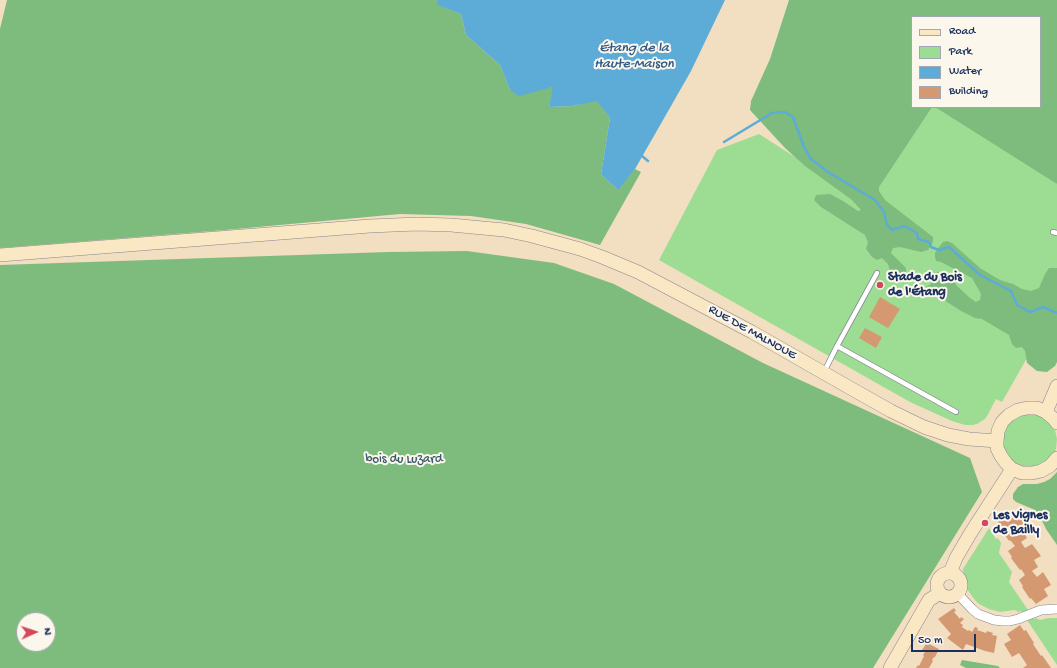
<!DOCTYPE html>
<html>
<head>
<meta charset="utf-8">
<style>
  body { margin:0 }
  #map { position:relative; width:1057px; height:668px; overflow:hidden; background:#f2dec1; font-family:"Gochi Hand",sans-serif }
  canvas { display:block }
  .legend { position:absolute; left:911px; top:16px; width:130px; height:92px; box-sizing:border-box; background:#fbf7ec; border:1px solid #a1a7b3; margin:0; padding:5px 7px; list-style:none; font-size:12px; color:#1b2f5e }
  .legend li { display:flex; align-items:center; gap:8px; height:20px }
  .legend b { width:20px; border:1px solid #a1a7b3 }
  .north { position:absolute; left:16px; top:612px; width:40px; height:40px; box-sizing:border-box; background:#fbf7ec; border:1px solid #a1a7b3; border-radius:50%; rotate:87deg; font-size:11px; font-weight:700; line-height:16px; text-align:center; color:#1b2f5e }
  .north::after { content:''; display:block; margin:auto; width:14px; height:18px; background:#d1495b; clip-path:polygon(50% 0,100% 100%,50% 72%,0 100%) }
  .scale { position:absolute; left:911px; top:634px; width:65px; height:18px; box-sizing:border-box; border:2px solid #1b2f5e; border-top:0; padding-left:5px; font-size:12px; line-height:14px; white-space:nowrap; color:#1b2f5e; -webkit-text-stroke:3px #fbf7ec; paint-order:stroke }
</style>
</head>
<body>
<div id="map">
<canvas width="1057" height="668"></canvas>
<ul class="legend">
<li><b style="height:5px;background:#fae7c3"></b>Road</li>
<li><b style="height:11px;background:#9ddd93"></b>Park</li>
<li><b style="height:11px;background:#5dabd7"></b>Water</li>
<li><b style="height:11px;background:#d59972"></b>Building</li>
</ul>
<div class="north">N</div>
<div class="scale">50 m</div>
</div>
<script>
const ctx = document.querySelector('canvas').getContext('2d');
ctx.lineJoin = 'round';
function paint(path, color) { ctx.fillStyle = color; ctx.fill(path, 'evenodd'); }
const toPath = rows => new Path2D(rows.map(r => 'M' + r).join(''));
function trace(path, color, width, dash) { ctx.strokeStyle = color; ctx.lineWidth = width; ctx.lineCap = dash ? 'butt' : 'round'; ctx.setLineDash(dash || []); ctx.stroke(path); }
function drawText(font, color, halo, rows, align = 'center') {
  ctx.font = font + ' "Gochi Hand",sans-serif'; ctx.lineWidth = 4; ctx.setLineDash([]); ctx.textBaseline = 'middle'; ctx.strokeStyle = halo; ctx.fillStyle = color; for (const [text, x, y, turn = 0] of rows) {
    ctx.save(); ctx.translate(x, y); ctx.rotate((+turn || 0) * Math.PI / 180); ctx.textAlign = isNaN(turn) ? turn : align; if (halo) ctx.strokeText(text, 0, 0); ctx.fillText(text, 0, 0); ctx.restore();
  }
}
const green = toPath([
  [925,107,950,107,1057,184,1057,309,1027,358,1002,402,996,399,986,418,977,424,972,425,965,425,952,421,910,402,659,260,717,150,759,134,842,187],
  [1023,414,1034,414,1040,416,1046,420,1051,425,1055,430,1057,439,1056,449,1053,457,1030,471,1006,459,1001,437,1009,422],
  [989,528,996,539,998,538,1001,543,999,553,1012,572,1009,582,1034,619,1036,618,1040,620,1048,618,1057,618,1057,665,1021,611,1018,612,1015,610,1000,612,989,609,979,604,975,600,967,589,963,569]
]);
const forest = toPath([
  [7,0,438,0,438,5,461,14,466,35,500,65,510,90,554,87,549,107,572,106,597,100,610,118,601,174,617,189,635,169,641,172,600,245,526,224,471,216,400,214,225,230,0,248,0,29],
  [789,0,1057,0,1057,184,935,107,1040,107,1040,17,912,17,912,107,932,107,879,187,879,191,885,200,933,237,933,242,928,250,921,252,900,247,893,248,891,253,906,268,906,273,900,275,890,271,888,264,882,258,877,260,872,257,866,249,868,242,865,235,821,207,814,200,816,195,830,194,843,201,858,211,861,210,852,200,805,166,785,148,750,110,751,101,770,59],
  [947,241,952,243,980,268,1000,280,1013,284,1022,289,1031,291,1039,288,1045,274,1049,268,1057,268,1057,362,1055,366,1047,372,1037,371,1027,363,1025,351,1022,347,1016,348,1012,344,1009,335,982,319,975,318,961,311,947,302,941,295,927,291,926,287,931,284,931,276,932,273,938,272,949,275,957,286,970,298,976,302,980,300,981,294,972,278,941,262,936,261,935,257,935,253,939,247,943,242],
  [467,251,554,263,614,284,763,363,970,458,982,492,873,668,0,668,0,265,388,252],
  [24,620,48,620,48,644,24,644],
  [1057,472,1057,545,1046,529,1039,514,1035,510,1016,502,1013,499,1013,494,1018,487,1023,484,1037,484,1044,482,1050,479],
  [962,660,998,666,1000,668,966,668,960,665]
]);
const water = toPath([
  [438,0,725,0,691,71,635,169,618,190,601,174,610,118,597,101,572,106,549,107,553,87,519,96,510,90,500,65,466,35,461,14,437,5]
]);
const stream = toPath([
  [724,142,772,113,785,112,793,117,804,147,811,159,828,172,875,200,884,212,887,225,892,230,904,226,917,233,918,239,929,242,931,247,939,250,949,247,980,275,1011,291,1017,305,1030,312,1043,307,1057,313],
  [641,155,642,156,648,161]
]);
const building = toPath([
  [880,297,900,309,888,328,869,317],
  [865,328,882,337,876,348,859,338],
  [1010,513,1014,519,1022,514,1030,527,1023,531,1027,538,1021,542,1025,548,1032,544,1041,556,1034,560,1038,567,1032,571,1037,577,1043,572,1051,585,1044,589,1048,596,1036,604,1031,598,1030,599,1022,587,1023,586,1019,580,1025,575,1021,569,1020,570,1011,558,1012,557,1008,551,1015,546,1010,540,1009,541,1001,529,1002,527,998,522],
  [954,608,956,611,954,612,960,619,961,617,964,619,960,623,963,625,962,627,968,631,969,630,972,632,975,627,978,628,977,630,986,633,987,631,993,633,992,635,997,636,994,653,985,651,966,644,963,650,947,638,951,634,938,619],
  [1020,625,1024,631,1026,630,1034,643,1033,644,1041,656,1042,655,1051,668,1023,668,1027,665,1019,653,1012,657,1004,644,1011,640,1007,634],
  [926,644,929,645,929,644,939,649,935,657,934,657,932,660,933,661,929,668,916,668,918,665,919,666,924,656,923,655,925,652,922,650]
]);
const lane = toPath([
  [1053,232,1057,233],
  [837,346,956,412],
  [824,372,837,346,877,273]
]);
const street = toPath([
  [958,594,972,609,978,614,994,620,1003,621,1010,621,1018,619,1041,610,1057,609]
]);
const secondary = toPath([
  [0,255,370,226,417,224,451,225,504,230,532,236,580,249,602,257,638,272,752,332,852,389,891,411,924,427,948,435,969,439,997,441],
  [1046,412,1057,386],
  [1057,423,1054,419,1046,412,1037,408,1027,408,1018,410,1009,415,1002,422,998,431,997,441,997,448,1001,456,1006,463,1012,469,1022,473,1032,473,1041,471,1050,466,1057,458],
  [950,573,956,558,970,534,1012,469],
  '937 585a12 12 0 1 1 24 0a12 12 0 1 1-24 0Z',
  [890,668,929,600,940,593]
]);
const markers = [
  [880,285,4,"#d1495b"],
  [985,523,4,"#d1495b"]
];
const poiNames = [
  ["Stade du Bois",888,278],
  ["de l'Étang",888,293],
  ["Les Vignes",993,516],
  ["de Bailly",993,531]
];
const streetNames = [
  ["RUE DE MALNOUE",752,333,29]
];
const parkNames = [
  ["bois du Luzard",404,460]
];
const waterNames = [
  ["Étang de la",634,49],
  ["Haute-Maison",634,65]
];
paint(green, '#9ddd93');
paint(forest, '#7ebc7d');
paint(water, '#5dabd7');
trace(stream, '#5dabd7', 2.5);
paint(building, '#d59972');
trace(lane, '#868690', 6);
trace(street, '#868690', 10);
trace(secondary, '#868690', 14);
trace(lane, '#fff', 4.5);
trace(street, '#fff', 9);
trace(secondary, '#fae7c3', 13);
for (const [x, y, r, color] of markers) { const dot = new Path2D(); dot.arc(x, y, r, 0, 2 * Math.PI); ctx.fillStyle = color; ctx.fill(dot); trace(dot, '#fbf7ec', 1.5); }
drawText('bold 13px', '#1b2f5e', '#fbf7ec', poiNames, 'left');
drawText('13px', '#1b2f5e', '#fbf7ec', streetNames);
drawText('13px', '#3c5a6b', '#fbf7ec', parkNames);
drawText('italic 14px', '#325a88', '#fbf7ec', waterNames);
</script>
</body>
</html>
